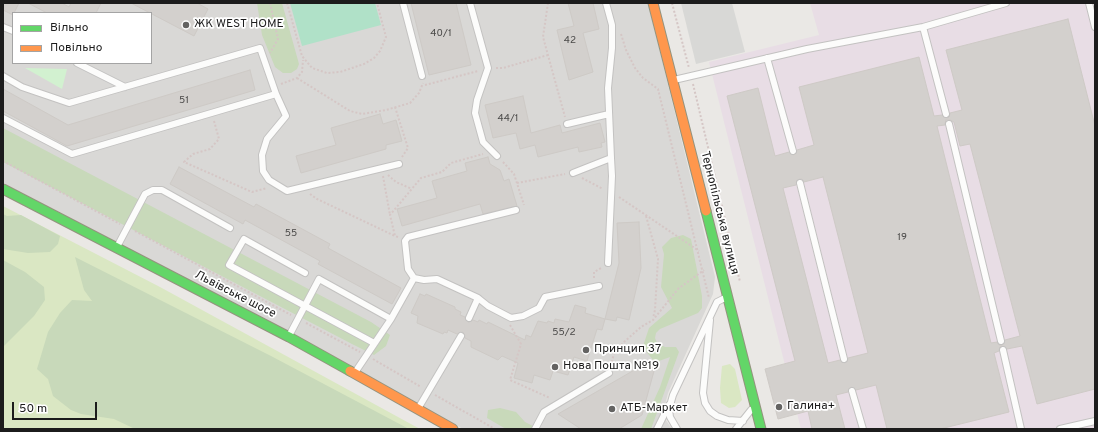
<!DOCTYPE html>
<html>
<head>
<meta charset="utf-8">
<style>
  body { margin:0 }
  #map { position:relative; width:1098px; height:432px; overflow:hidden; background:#eae8e5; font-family:Overpass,sans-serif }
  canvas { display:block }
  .frame { position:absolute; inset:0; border:4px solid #1c1c1c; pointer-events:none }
  .legend { position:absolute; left:12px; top:12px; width:140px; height:52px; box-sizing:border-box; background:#fff; border:1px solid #a4a4a4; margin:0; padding:5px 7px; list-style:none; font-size:12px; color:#1c1c1c }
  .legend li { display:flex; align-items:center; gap:8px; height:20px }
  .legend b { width:20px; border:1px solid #a4a4a4 }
  .scale { position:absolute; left:12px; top:402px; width:85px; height:18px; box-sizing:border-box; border:2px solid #1c1c1c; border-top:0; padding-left:5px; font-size:12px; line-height:14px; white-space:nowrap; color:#1c1c1c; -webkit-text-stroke:3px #fff; paint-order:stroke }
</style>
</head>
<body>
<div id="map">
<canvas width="1098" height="432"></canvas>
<div class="frame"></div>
<ul class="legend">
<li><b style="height:5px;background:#63d668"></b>Вільно</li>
<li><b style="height:5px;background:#ff974d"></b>Повільно</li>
</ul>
<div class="scale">50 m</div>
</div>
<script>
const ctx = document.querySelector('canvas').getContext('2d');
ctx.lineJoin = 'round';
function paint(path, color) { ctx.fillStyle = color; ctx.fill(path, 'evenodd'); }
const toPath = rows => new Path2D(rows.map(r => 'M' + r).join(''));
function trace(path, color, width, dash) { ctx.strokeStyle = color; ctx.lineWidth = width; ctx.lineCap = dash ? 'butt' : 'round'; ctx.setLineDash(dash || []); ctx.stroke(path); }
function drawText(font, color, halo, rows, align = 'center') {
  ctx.font = font + ' Overpass,sans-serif'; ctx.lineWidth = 3.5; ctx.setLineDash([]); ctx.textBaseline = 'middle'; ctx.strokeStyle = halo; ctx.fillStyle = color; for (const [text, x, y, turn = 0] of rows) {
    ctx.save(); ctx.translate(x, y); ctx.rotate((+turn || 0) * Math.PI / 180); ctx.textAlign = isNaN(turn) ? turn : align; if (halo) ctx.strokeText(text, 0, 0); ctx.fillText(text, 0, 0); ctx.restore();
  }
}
const residential = toPath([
  [3,3,648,3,715,277,713,294,668,393,664,409,665,419,672,429,463,429,291,332,3,183],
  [13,13,151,13,151,63,13,63]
]);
const industrial = toPath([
  [810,3,1095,3,1095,429,801,429,709,62,819,35]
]);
const religious = toPath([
  [681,3,732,3,745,52,696,64]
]);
const grass = toPath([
  [3,206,160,287,420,429,3,429],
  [730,364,735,369,742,400,735,407,729,408,721,403,720,388,722,366]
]);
const forest = toPath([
  [257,3,282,3,299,64,297,69,291,73,283,73,275,67,262,35],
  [3,128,371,322,390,335,386,346,374,355,352,344,3,162],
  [3,214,7,216,21,215,60,236,58,244,50,252,28,253,3,249],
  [683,235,691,239,702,296,702,308,698,313,660,329,656,333,655,338,657,343,665,347,676,347,679,352,651,429,641,429,660,387,670,357,659,361,654,361,645,350,644,343,649,328,672,308,661,287,664,254,662,247,671,238],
  [75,257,271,356,409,429,135,429,114,419,81,414,71,410,53,396,48,379,37,369,48,332,60,313,72,300,92,301,84,290],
  [3,260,25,272,44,287,45,300,34,316,3,347],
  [500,408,516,412,525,422,539,429,506,429,487,418,488,410]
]);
const park = toPath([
  [25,68,67,69,62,89]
]);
const pitch = toPath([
  [290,3,375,3,381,25,302,46]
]);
const building = toPath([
  [3,3,19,3,13,15,3,10,3,3],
  [28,3,62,3,69,7,71,3,101,3,96,13,47,13,28,3],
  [131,3,197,3,208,9,194,36,131,3],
  [411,3,456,3,471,65,429,75,411,3],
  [568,3,593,3,599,29,583,33,593,72,569,80,557,30,574,26,568,3],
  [1068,19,1095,126,1095,389,1037,404,1022,346,1007,349,1002,346,1000,347,999,351,994,353,1009,412,940,429,887,429,876,385,856,390,851,387,848,392,836,395,845,429,812,429,808,411,778,419,765,369,795,361,727,96,758,88,775,156,789,152,794,155,797,150,814,145,799,87,919,57,934,116,942,115,947,118,949,117,950,113,962,110,946,50,1068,19],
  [946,120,950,120,954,122,960,146,970,144,1020,336,1005,340,1002,345,999,345,997,342,991,343,937,126,945,125,946,120],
  [823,177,868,353,848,358,845,363,840,360,828,363,783,188,796,185,799,179,802,179,804,182,823,177],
  [250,70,255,90,67,146,3,111,3,89,68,125,250,70],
  [523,96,531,133,560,125,562,133,600,123,605,142,601,143,602,147,579,152,578,147,538,157,535,145,520,149,516,133,493,138,485,105,523,96],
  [380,114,383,124,396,120,402,141,386,145,386,149,301,173,296,156,336,145,331,128,380,114],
  [488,157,490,164,500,170,504,181,509,179,517,206,483,214,480,204,402,226,397,209,437,198,432,181,467,171,465,163,488,157],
  [179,167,254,207,256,204,330,244,328,248,401,288,392,304,318,264,320,261,245,220,243,224,170,184,179,167],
  [639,222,641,268,629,320,617,317,616,321,605,319,619,263,617,223,639,222],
  [420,294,425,296,426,294,455,307,455,309,461,312,460,315,465,317,468,322,473,320,478,322,479,320,487,324,488,322,525,340,526,335,531,337,538,321,547,323,548,321,554,323,555,319,569,322,575,305,586,308,585,313,605,319,602,330,597,329,587,361,574,357,568,375,553,371,550,380,534,375,532,383,514,378,518,363,502,356,498,360,471,347,471,341,465,338,463,332,457,334,448,330,447,333,444,332,443,334,417,323,418,316,411,313,420,294],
  [643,365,654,371,642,415,619,429,581,429,558,414,643,365]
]);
const path = toPath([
  [270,3,278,39,270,53],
  [287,3,302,56,312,68,327,73,340,72,364,64,374,58,380,51,386,37,377,3],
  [548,3,543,37,565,117],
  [672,3,689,68],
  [621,34,626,50,635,68,643,78,658,89,709,298],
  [496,68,503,68,548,55],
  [297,78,350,111,362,114,386,110,410,103,419,93,423,83],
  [281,84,297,78,302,72,303,60],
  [693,84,740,282],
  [425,85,478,71],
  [395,107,408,148,402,157],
  [214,121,219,139,210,149,193,154,184,162,252,192,267,188],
  [3,161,120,224],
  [503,162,514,174,524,205],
  [388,175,396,182,412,189],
  [383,176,390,215],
  [582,178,603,189],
  [517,183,565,174],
  [310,194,317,199,395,236],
  [619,197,699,251],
  [646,216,658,259,655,310,653,318],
  [135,231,291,315],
  [398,237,395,236,390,215,421,178,442,172,451,163,483,154],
  [594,278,594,272,601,268],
  [306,323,360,352],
  [510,325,521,344,510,380,550,398],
  [373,359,421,387],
  [611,366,614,353,624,342,641,327,653,320,678,289,704,270],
  [435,395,495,429]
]);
const lane = toPath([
  [403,3,422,76],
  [470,3,488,68,477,100,475,113,483,142,497,156],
  [606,3,612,25,612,48,608,88,611,158],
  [1089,3,1095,27],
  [3,27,13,31],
  [923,27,946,114],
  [767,58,793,151],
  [77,63,125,87],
  [3,76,22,87,69,103,260,48,276,94,72,154,3,118],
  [674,80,807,49,923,27,1006,3],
  [276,94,286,116,267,139,262,155,263,171,269,180,287,191,399,164],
  [567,124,609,114],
  [949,124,1001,341],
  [573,173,611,158,612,176,608,263],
  [800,183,844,359],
  [118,245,145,194,153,190,162,190,230,228],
  [305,273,244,239,229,265,374,343],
  [414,278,408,269,405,241,408,237,516,210],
  [469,318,478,298],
  [710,320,703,393,705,403,710,411,717,416,728,420,743,421],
  [290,334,319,279,391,319],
  [1003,350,1021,429],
  [356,371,391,319,414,278,424,280,437,279,478,298,488,306,511,318,523,316,539,308,545,297,599,286],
  [852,391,863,429],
  [419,407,461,336],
  [535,429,544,412,609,373],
  [657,429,669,405],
  [677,429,670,417,669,409,673,395,717,302,727,297],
  [736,429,751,410],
  [1060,429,1095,421]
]);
const fast = toPath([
  [3,189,289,337,350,371],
  [706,211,761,429]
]);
const slow = toPath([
  [653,3,706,211],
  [350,371,453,429]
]);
const markers = [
  [186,25,4,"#646362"],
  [586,350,4,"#646362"],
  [555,367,4,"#646362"],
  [779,407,4,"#646362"],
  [612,409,4,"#646362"]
];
const numberNames = [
  ["40/1",441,34],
  ["42",570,41],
  ["51",184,101],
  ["44/1",508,119],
  ["55",291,234],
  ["19",902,238],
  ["55/2",564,333]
];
const poiNames = [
  ["ЖК WEST HOME",194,25],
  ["Принцип 37",594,350],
  ["Нова Пошта №19",563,367],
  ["Галина+",787,407],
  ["АТБ-Маркет",620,409]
];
const streetNames = [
  ["Тернопільська вулиця",719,213,76],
  ["Львівське шосе",235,295,27]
];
paint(residential, '#d9d8d6');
paint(industrial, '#e8dde5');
paint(religious, '#d8d8d6');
paint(grass, '#dae7c3');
paint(forest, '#c8d9ba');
paint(park, '#d2f1d0');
paint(pitch, '#b0e1c8');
paint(building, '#d3d0cd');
trace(building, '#cecac6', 1);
trace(lane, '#c3c2c1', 8);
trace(fast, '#94937e', 11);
trace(slow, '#94937e', 11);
trace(path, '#d5c6c5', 2, [2, 2]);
trace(lane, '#fcfcfb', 6);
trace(fast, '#63d668', 9);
trace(slow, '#ff974d', 9);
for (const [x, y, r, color] of markers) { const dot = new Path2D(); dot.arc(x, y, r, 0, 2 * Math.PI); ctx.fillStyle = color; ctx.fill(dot); trace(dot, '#fff', 1.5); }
drawText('10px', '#4a4948', null, numberNames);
drawText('12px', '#1c1c1c', '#fff', poiNames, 'left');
drawText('12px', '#1c1c1c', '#fff', streetNames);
</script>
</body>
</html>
